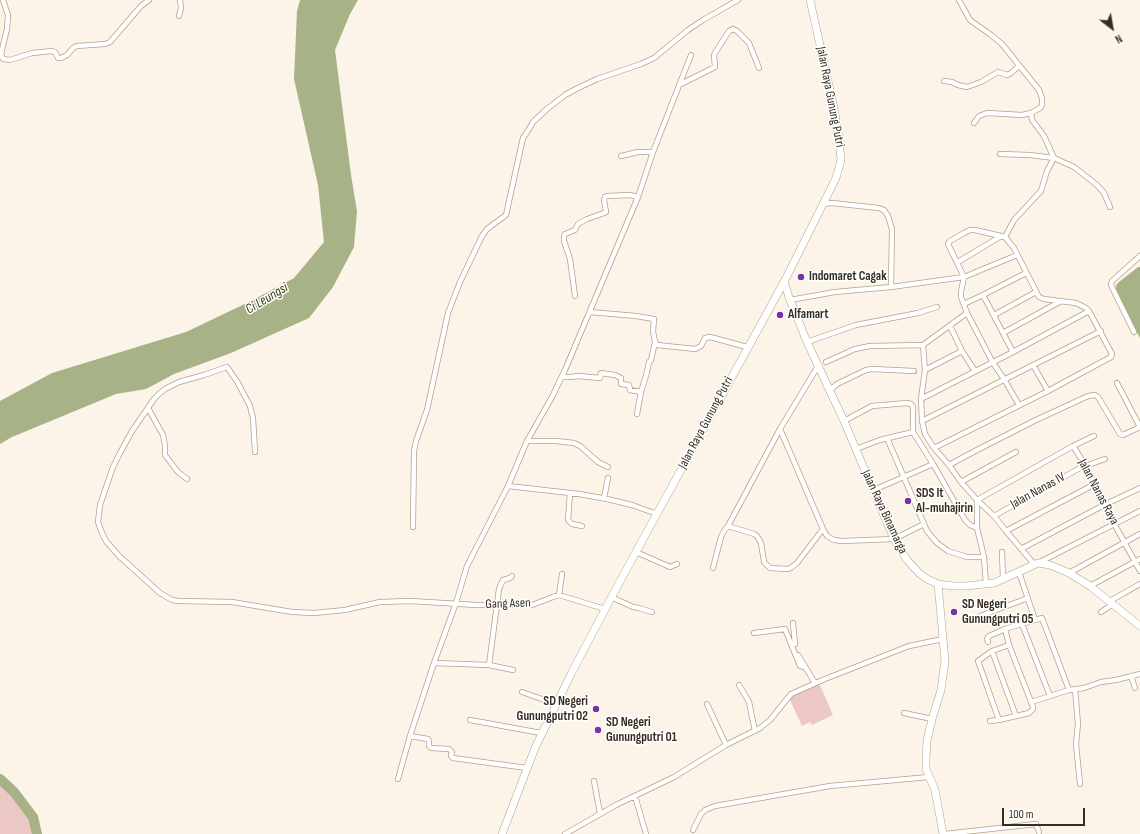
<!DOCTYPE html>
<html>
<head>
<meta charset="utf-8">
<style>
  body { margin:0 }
  #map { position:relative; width:1140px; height:834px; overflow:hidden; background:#fdf4e9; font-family:"Sofia Sans Condensed",sans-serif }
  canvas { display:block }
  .north { position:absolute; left:1092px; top:8px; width:40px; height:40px; -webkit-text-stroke:3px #fff; paint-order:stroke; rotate:149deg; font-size:11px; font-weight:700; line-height:16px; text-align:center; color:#352d23 }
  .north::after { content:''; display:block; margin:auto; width:14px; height:18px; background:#352d23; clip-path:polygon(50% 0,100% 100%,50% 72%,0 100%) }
  .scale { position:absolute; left:1002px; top:808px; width:83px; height:18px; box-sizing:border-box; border:2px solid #352d23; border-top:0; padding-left:5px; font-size:12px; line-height:14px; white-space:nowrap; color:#352d23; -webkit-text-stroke:3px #fff; paint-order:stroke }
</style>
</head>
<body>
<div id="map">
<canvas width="1140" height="834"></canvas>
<div class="north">N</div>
<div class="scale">100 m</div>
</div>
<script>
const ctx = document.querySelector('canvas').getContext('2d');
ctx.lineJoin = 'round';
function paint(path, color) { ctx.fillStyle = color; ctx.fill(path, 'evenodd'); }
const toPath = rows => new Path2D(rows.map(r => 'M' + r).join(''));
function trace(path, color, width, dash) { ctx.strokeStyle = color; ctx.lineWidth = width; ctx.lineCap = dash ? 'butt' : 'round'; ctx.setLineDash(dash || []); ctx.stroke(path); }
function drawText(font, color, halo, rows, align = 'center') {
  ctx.font = font + ' "Sofia Sans Condensed",sans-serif'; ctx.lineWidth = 3; ctx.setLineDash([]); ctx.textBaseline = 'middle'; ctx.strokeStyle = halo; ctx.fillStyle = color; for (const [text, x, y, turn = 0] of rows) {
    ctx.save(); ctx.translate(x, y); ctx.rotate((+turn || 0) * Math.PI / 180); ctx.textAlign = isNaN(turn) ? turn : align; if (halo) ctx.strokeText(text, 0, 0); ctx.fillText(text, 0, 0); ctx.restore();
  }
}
const green = toPath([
  [819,683,833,715,812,725,810,722,802,726,789,698,792,695],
  [0,779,14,792,33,817,37,834,0,834]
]);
const water = toPath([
  [300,0,358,0,350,14,335,50,351,175,357,211,354,247,333,287,309,318,231,353,174,374,146,389,116,394,12,437,0,444,0,401,52,373,186,332,253,300,294,278,324,242,318,185,294,79,297,11],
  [1138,267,1140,267,1140,338,1116,290,1116,286,1117,284,1119,282]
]);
const river = toPath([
  [0,779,14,792,33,817,37,834]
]);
const street = toPath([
  [3,0,8,15,7,29,1,54,3,59,10,60,32,53,52,51,55,52,58,58,61,58,67,55,73,48,77,46,105,44,110,42,141,6,149,0],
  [959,0,970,20,991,35,1002,44,1039,90,1042,98,1042,105,1040,108,1031,113,1022,115,987,113,979,116,974,123],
  [179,16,181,8,180,0],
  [944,81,952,82,958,85,967,87,981,82,998,72,1007,75,1011,73,1019,66],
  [679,85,715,67,714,55,715,53,729,31,733,29,737,31,749,43,759,68],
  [1031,113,1032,120,1044,136,1054,158],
  [1000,154,1030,155,1054,158,1065,163,1074,167,1097,185,1104,193,1110,207],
  [621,156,638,152,653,152],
  [823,204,832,203,879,208,884,210,888,216,892,229,891,287],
  [1005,237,1014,220,1041,191,1047,171,1054,158],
  [1017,255,964,277,961,292,961,297,967,313,993,363,1004,379,1019,405],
  [958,262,1001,236],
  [983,295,1013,352],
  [575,296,570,259,564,241,564,236,565,234,575,230,578,224,587,219,604,213,606,212,604,200,605,197,607,196,630,195,638,197],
  [790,300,835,292,891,287,964,277,948,244,950,241,964,233,970,230,975,230,1005,237,1014,248,1039,297,1044,299,1076,303,1086,308,1089,311,1112,354,1111,357,1048,391,934,448],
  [964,304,983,295,1026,273],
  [590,312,636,316,654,319,653,331,655,342,657,345,695,349,701,346,705,338,710,337,747,347],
  [967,313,923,345,925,370,921,399,922,421,925,434,934,448,949,465,961,482,977,500,994,516,1006,531,1034,564],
  [994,315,1036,292],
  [950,326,962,351,975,371],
  [1134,332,1111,285,1112,281,1140,256],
  [1003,333,1061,301],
  [807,342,856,325,918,313,937,307],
  [826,362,855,349,870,346,923,345],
  [1033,365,1048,391],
  [925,370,962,351],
  [562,377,571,377,578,376,600,378,601,373,615,375,621,378,621,384,629,385,630,390,641,392,637,414],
  [1117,383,1140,427],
  [829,391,837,384,866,370,872,369,914,371],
  [641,392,647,372,649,362,651,360,655,342],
  [921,399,1013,352,1089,311],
  [148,408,163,435,165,445,165,455,178,472,187,479],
  [844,421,872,406,907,403,911,404,913,407,913,432],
  [922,421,1101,331],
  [780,429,823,529,827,536,834,540,842,541,894,539,924,524],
  [887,438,927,531,937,543,948,551,967,557,984,557],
  [527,441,556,441,574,443,580,446,598,462,608,467],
  [1073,446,1086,466,1104,505,1140,571],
  [856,449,880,440,913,432],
  [255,452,253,418,250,406,238,383,227,367,204,375,179,382,165,389,159,394,154,399,132,431,120,453,113,467,100,505,98,522,102,533,106,541,119,556,160,593,172,600,179,601,232,602,292,612,314,613,345,610,380,602,411,601,476,605,532,605,553,597,559,595,605,609],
  [933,464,965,520,970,525,977,528],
  [949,465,977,450,1036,420,1088,396,1095,395,1098,397,1120,434,1123,435,1140,427],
  [961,482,1016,452],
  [508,486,579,494,607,499,632,505,657,514],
  [874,490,933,464,913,432],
  [570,493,568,520,572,524,582,526],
  [604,498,608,478],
  [994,516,1080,468,1105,459],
  [728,526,754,534,757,536,761,543,764,562,770,568,788,569,792,567,797,563,823,529],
  [413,527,414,451,416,441,427,410,448,313,460,282,482,236,487,229,506,215,521,147,523,138,529,129,533,122,547,109,565,95,576,89,597,79,641,64,654,58,688,30,703,20,738,0],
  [1006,531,1095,484],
  [1021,549,1104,505,1140,488],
  [636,552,670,567,677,564],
  [1002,552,1003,579],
  [1038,563,1140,511],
  [713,568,721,537,724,531,728,526,780,429,818,366],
  [1019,572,1035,620],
  [1069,573,1140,534],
  [512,576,510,578,503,580,499,589,489,665,513,670],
  [986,584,984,557,977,528,977,500,1073,446,1094,436],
  [1090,586,1140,559],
  [559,595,562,574],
  [611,597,633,607,639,608,652,612],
  [1110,601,1140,584],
  [1101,612,1113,604],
  [980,616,1028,598],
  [793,623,795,644],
  [1022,624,1050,696],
  [754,633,785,629,800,666,805,667],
  [988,642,987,639,989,636,1005,629,1035,620,1042,618,1069,690],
  [992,651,1016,716],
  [798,655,815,683],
  [434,663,489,665],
  [1131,676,1135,688],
  [739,685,749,702,755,731],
  [1075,689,1078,724,1076,744,1080,784],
  [522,692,556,704],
  [1031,702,1069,690,1084,688,1101,682,1116,680,1140,674],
  [707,704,726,745],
  [904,713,932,719],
  [470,720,541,733],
  [999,720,978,661,992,651,1009,645],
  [990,721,999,720,1029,713,1033,709,1033,707,1009,645,1005,629],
  [410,736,428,739,429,741,429,746,431,748,449,749,452,752,451,756,453,758,527,768],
  [398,779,410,736,434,663,456,603,467,566,508,486,527,441,552,397,565,370,638,197,653,152,691,55],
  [594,781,600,813],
  [635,796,646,834],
  [693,830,701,814,705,810,715,806,830,786,929,777],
  [565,834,616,805,674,777,726,745,760,728,770,720,791,694,825,679,909,646,943,639],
  [945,834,1036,824,1039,832]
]);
const secondary = toPath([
  [784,282,790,300,807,342,844,421,894,539,907,560,919,573,927,579,938,584,953,586,966,586,994,583,1038,563,1050,565,1069,573,1090,586,1140,626],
  [938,584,945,661,941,690,932,719,927,741,926,759,926,769,935,790,943,834]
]);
const primary = toPath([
  [502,834,535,748,572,672,619,583,784,282,836,178,841,160,839,139,834,108,810,0]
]);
const markers = [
  [801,277,4,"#7c30a1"],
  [780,315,4,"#7c30a1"],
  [908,501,4,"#7c30a1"],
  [954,612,4,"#7c30a1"],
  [596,709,4,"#7c30a1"],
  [598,730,4,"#7c30a1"]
];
const streetNames = [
  ["Jalan Raya Gunung Putri",830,97,79],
  ["Jalan Raya Gunung Putri",706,423,-62],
  ["Jalan Nanas IV",1038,491,-29],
  ["Jalan Nanas Raya",1098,492,62],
  ["Jalan Raya Binamarga",884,512,65],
  ["Gang Asen",508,604,-2]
];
const poiNames = [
  ["Indomaret Cagak",809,277],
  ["Alfamart",788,315],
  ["SDS It",916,494],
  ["Al-muhajirin",916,509],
  ["SD Negeri",962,605],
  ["Gunungputri 05",962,620],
  ["SD Negeri",588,702,"right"],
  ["Gunungputri 02",588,717,"right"],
  ["SD Negeri",606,723],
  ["Gunungputri 01",606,738]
];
const waterNames = [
  ["Ci Leungsi",267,299,-31]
];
paint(green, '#ecc8c5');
paint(water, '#a7b287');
trace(river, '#a7b287', 10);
trace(street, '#b4a088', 6);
trace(secondary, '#b4a088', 8);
trace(primary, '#b4a088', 8);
trace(street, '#fff', 4.5);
trace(secondary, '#fff', 7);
trace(primary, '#fff', 7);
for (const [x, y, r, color] of markers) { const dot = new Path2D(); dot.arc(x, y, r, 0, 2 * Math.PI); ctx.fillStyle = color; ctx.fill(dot); trace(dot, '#fff', 1.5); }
drawText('13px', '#352d23', '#fff', streetNames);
drawText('bold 13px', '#352d23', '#fff', poiNames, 'left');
drawText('italic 14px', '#333d09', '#fff', waterNames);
</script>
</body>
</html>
